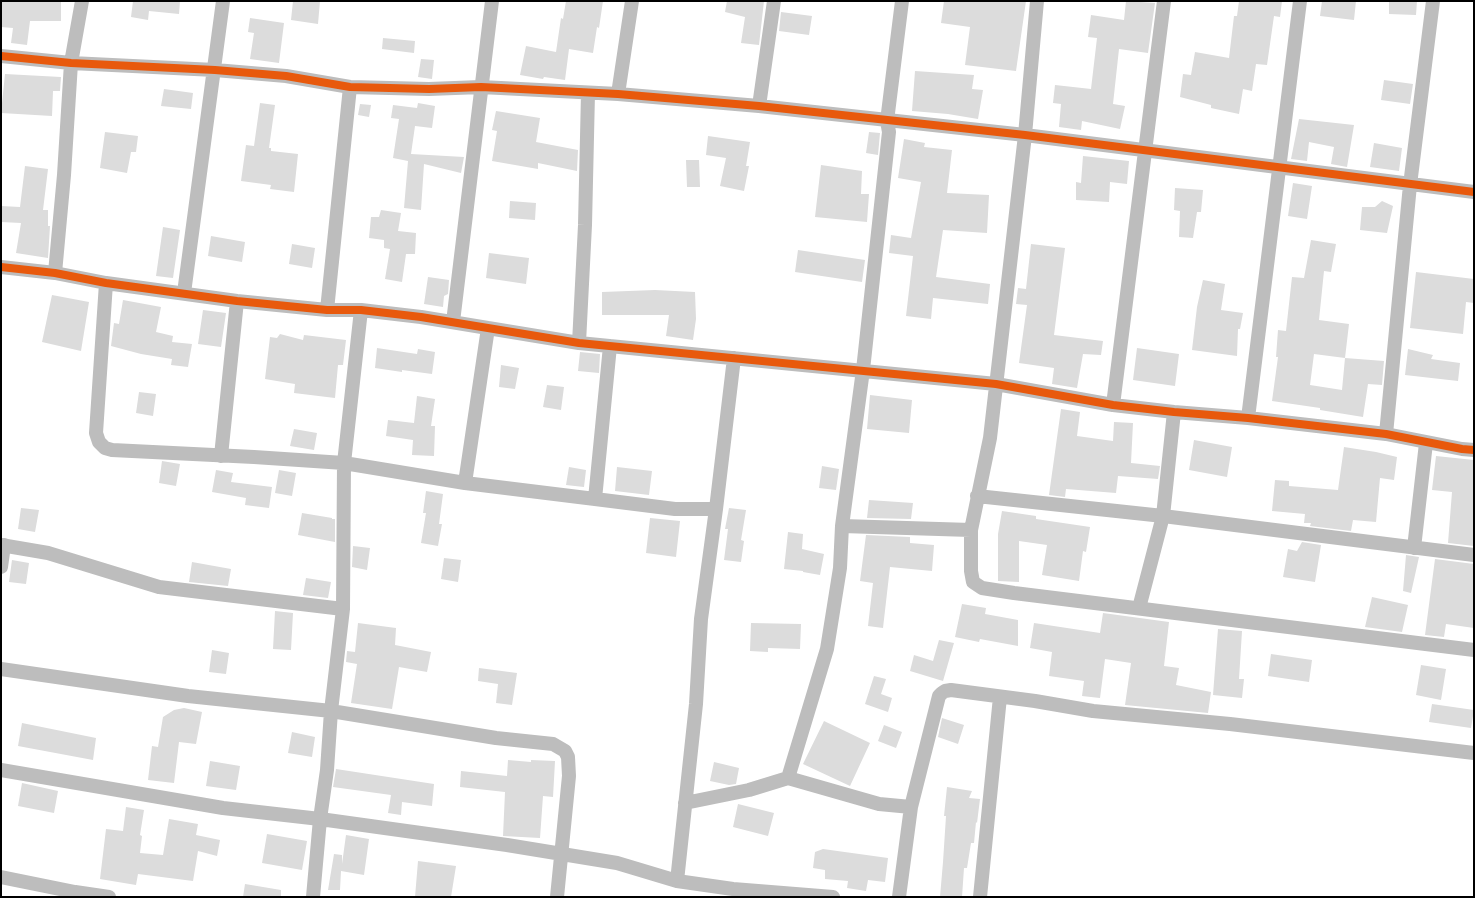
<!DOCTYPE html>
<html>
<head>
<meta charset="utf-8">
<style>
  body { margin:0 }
  #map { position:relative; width:1475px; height:898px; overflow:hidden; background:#fff; font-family:Barlow,sans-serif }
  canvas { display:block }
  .frame { position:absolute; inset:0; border:2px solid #000; pointer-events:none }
</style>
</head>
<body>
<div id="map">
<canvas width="1475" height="898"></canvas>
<div class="frame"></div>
</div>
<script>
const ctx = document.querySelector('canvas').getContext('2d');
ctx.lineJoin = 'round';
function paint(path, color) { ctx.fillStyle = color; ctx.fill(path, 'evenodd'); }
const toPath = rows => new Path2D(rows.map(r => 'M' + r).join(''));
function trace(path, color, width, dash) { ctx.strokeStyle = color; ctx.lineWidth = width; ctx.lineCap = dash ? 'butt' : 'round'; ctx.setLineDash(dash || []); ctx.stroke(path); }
const building = toPath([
  [1,1,61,2,61,21,30,21,27,45,11,43,13,28,1,27],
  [133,1,180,1,179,14,149,11,148,20,131,17],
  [293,1,320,1,318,24,291,20],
  [566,1,603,1,599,28,597,27,593,53,569,49,565,80,544,77,543,79,520,75,526,46,556,52,561,18,563,19],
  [727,1,764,1,759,45,741,43,745,17,725,12],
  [944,1,1026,1,1016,71,965,65,970,27,941,23],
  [1126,1,1155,3,1148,53,1119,49,1113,104,1125,106,1120,129,1082,121,1081,130,1059,127,1061,104,1053,103,1055,85,1091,89,1097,38,1088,37,1091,15,1124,20],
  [1239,1,1282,1,1280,17,1274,16,1267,65,1256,64,1252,91,1243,89,1239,114,1211,108,1211,105,1180,97,1183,74,1191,75,1195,52,1229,58,1234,16,1237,16],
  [1322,1,1356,1,1354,20,1320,16],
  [1389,1,1417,1,1416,15,1389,14],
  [781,12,812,16,809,35,779,31],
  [250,18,284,23,279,63,250,59,254,33,248,32],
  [383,38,415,41,414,53,382,49],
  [421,59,434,60,432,79,418,77],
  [915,71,974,75,972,89,983,90,978,119,948,114,912,111],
  [5,74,61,77,60,91,53,91,52,116,1,113],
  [1384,80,1413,84,1410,104,1381,100],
  [164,89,193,93,191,109,161,106],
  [260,103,275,105,269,148,271,148,271,151,298,154,294,192,270,189,271,185,241,181,246,145,254,146],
  [418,103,435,106,432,128,415,126,411,154,464,157,461,173,424,164,421,210,404,208,408,161,393,158,399,119,391,118,393,105,417,108],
  [360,104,371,105,369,117,358,115],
  [496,111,540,118,536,142,578,150,577,171,538,163,538,169,492,161,497,131,492,130],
  [1299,119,1354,125,1347,167,1331,164,1334,147,1309,142,1307,161,1291,159],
  [105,132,138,136,136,152,131,152,127,173,100,168],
  [869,132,880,133,878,155,866,153],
  [708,136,750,142,746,166,749,166,744,191,720,186,726,158,706,155],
  [904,139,925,143,924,147,952,150,947,193,989,195,987,233,943,230,936,277,990,284,988,304,933,298,931,319,906,316,913,256,889,253,891,235,911,238,921,182,898,178],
  [1374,143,1402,148,1399,171,1370,167],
  [1083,156,1129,161,1127,184,1110,182,1109,202,1076,200,1076,182,1081,183],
  [686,160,699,160,700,187,687,187],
  [821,165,862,171,861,194,869,194,867,222,815,217],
  [25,166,48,169,43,210,48,210,48,226,50,226,48,258,16,253,21,223,1,222,1,206,20,207],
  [1293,183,1312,186,1307,219,1288,216],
  [1175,188,1203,190,1201,212,1197,212,1193,238,1179,237,1180,211,1174,210],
  [510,201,536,203,535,220,509,218],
  [1382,201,1393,206,1387,233,1360,230,1362,207,1375,207],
  [381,210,401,213,398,231,416,233,415,254,406,254,402,282,385,279,390,249,384,248,384,240,369,238,371,217,379,217],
  [163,227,180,230,173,278,156,276],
  [211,236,245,242,242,262,208,256],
  [1311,240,1336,244,1331,272,1324,271,1319,320,1349,324,1345,358,1384,361,1382,385,1368,384,1363,417,1320,410,1320,408,1272,401,1278,357,1276,357,1278,330,1286,331,1292,277,1304,278],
  [1314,354,1345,358,1342,390,1310,385],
  [292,244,315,248,312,268,289,264],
  [1031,244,1065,248,1054,335,1103,341,1101,355,1083,354,1077,388,1052,384,1054,368,1019,363,1027,305,1016,304,1018,288,1026,289],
  [798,250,865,260,862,282,795,272],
  [489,253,529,258,526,284,486,278],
  [1416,272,1474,279,1474,303,1466,302,1463,334,1410,328],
  [428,277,449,280,448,294,444,296,443,307,424,304],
  [1203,280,1225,284,1221,310,1243,313,1240,329,1238,329,1237,356,1192,350,1197,307],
  [655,290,695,292,696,319,693,340,666,336,669,315,602,315,602,292],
  [52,295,89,302,81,351,42,342],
  [123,300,161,307,156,332,173,336,172,342,192,344,188,367,171,365,172,359,141,354,111,346,114,323,119,324],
  [203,310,226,313,221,347,198,344],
  [280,334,303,340,304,335,346,340,343,365,338,365,335,398,294,393,295,384,265,379,270,337,277,338],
  [377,348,417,354,418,349,435,352,432,374,402,370,402,372,375,368],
  [1137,348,1179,354,1175,386,1133,380],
  [1408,349,1433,355,1431,359,1460,363,1458,381,1405,375],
  [580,352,600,354,599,373,578,371],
  [501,365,519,368,515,389,499,387],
  [547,385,564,387,561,410,543,407],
  [139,392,156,394,153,416,136,413],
  [870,395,912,400,909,433,867,429],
  [417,396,435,399,431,426,435,426,434,456,412,455,413,440,386,436,388,420,414,423],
  [1061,409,1080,412,1077,436,1113,441,1114,422,1133,423,1131,463,1160,466,1158,479,1118,476,1116,493,1066,489,1065,497,1049,495],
  [294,429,317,433,314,450,290,446],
  [1194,440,1232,447,1227,477,1189,470],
  [1344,447,1376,452,1397,457,1394,480,1380,478,1376,522,1353,520,1351,531,1310,526,1311,523,1304,523,1305,514,1272,511,1275,480,1289,481,1289,486,1338,490],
  [1436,456,1474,460,1474,546,1448,543,1452,492,1432,490],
  [162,461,180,464,176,486,159,483],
  [822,466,839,469,836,490,819,488],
  [569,467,586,470,584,487,566,485],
  [617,467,652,471,649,495,615,491],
  [216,470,233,473,231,482,272,487,269,508,245,505,246,498,212,492],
  [279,470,296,473,292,496,275,493],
  [426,491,443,494,439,524,442,524,438,546,421,543,426,513,423,513],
  [869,500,913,503,911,519,867,518],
  [21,508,39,510,35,532,18,529],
  [729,508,746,510,741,540,744,541,741,562,724,560,728,529,725,529],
  [1002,511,1036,516,1036,519,1090,527,1086,552,1083,551,1079,581,1042,575,1047,545,1019,541,1019,582,998,581,998,534],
  [302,513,332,518,332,519,335,519,335,542,298,535],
  [650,518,680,521,676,557,646,553],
  [788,532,803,534,802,549,824,554,820,575,803,572,803,571,784,569],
  [866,535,910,537,910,543,934,545,932,571,890,567,883,628,868,626,873,583,860,581],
  [1302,542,1321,545,1315,582,1283,577,1288,549,1297,551],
  [353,546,370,548,367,570,352,567],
  [1406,555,1419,557,1411,593,1403,591],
  [444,558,461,560,458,582,441,579],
  [1435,559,1474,564,1474,628,1446,624,1444,637,1425,635],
  [12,560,29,563,26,584,9,582],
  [192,562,231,569,228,586,189,582],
  [306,578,331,582,328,598,303,595],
  [1372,597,1408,605,1402,632,1365,627],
  [962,604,986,608,985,614,1018,620,1018,646,980,639,979,642,955,637],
  [275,611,293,613,291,650,273,649],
  [1103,613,1169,622,1164,666,1179,668,1176,685,1211,692,1208,713,1125,705,1131,663,1105,659,1100,698,1082,696,1084,681,1049,676,1052,652,1030,648,1034,623,1100,633],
  [358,623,396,628,395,645,431,652,427,672,399,667,392,709,351,703,357,664,346,662,347,651,355,652],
  [751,623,801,624,800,649,768,648,768,652,750,651],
  [1218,629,1242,631,1239,679,1244,679,1242,698,1213,695],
  [939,640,954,643,943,681,910,671,914,655,933,661],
  [212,650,229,653,226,674,209,672],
  [1271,654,1312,660,1309,682,1268,676],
  [1421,665,1446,669,1441,700,1416,695],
  [479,668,517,673,512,705,496,703,498,684,478,681],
  [874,676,886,679,881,694,892,698,888,712,865,704],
  [1432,704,1474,710,1471,728,1429,722],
  [184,708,202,712,196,744,179,742,174,783,148,780,152,746,158,747,163,717,174,710],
  [942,718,964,725,958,744,938,737],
  [824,721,870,743,850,786,803,764],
  [22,723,96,738,93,760,18,746],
  [884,725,902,732,896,748,878,741],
  [292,732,315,737,312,757,288,753],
  [508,760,531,762,531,760,555,761,553,797,543,796,540,838,503,836,505,792,460,787,461,771,507,776],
  [210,761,240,766,236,790,206,786],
  [714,762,739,768,736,784,729,785,710,781],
  [336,769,434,784,432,806,402,802,401,815,388,813,391,795,333,787],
  [22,783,58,791,54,813,18,806],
  [947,787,972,791,969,798,980,799,977,823,976,822,974,843,971,843,967,868,964,868,962,897,940,897,943,862,946,816,944,816],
  [738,804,774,813,768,836,733,827],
  [126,807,144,810,140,835,142,836,140,853,163,855,169,819,198,824,196,835,220,840,217,856,198,851,193,881,138,874,136,885,100,879,106,829,123,831],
  [267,834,307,841,302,870,262,863],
  [346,835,369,839,364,875,341,871,340,890,328,890,334,854,342,855,342,864],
  [823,849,888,858,885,882,868,880,866,891,847,888,848,881,825,879,825,870,813,868,815,852],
  [418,861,456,866,451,897,415,897],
  [245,884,281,890,281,897,243,897]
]);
const street = toPath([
  [1037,1,1025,135,990,438,971,530,971,571,973,582,982,588,1014,593,1474,650],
  [1,56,71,63,215,70,286,76,350,87,429,89,481,87,618,94,759,106,1025,135,1474,192],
  [618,94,632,1],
  [759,106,774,1],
  [1,267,55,273,106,283,237,301,327,310,361,310,421,317,579,343,996,384,1113,405,1174,412,1248,418,1386,434,1462,449,1474,450],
  [55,273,64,175,71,63,82,1],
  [106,283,96,433,99,442,105,448,112,450,254,457,344,463,465,483,595,499,675,509,716,509],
  [184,293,223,1],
  [327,310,350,87],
  [453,322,492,1],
  [579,343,585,225,588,93],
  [1113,405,1164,1],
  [1248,418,1300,1],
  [1386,434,1410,185,1433,1],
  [221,456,237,301],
  [465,483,488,328],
  [977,496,1163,516,1474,555],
  [595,499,610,346],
  [842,526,971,530],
  [1,545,48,553,159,587,343,609],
  [1414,548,1426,443],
  [1,567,4,545],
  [1139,608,1163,516,1174,412],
  [1,669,188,696,331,711,496,738,553,744,565,751,568,757,569,776,557,897],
  [1,770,223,808,320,819,507,845,617,863,677,881,733,889,833,897],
  [788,778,827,649,840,568,842,526,863,370,889,132,887,121,902,1],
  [685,803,749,790,788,778,879,804,911,807],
  [1,877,75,892,109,897],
  [677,881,696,704,701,619,716,509,734,358],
  [313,897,320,819,327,770,331,711,343,609,344,463,361,310],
  [899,897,911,807,939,696,942,693,945,691,951,690,1035,701,1093,711,1230,724,1474,753],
  [980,897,1000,697]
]);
const cycleway = toPath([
  [1,56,71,63,215,70,286,76,350,87,429,89,481,87,618,94,759,106,1025,135,1474,192],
  [1,267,55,273,106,283,237,301,327,310,361,310,421,317,579,343,996,384,1113,405,1174,412,1248,418,1386,434,1462,449,1474,450]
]);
paint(building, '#dcdcdc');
trace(street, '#bdbdbd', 14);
trace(cycleway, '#e8590c', 8);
</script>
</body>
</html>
